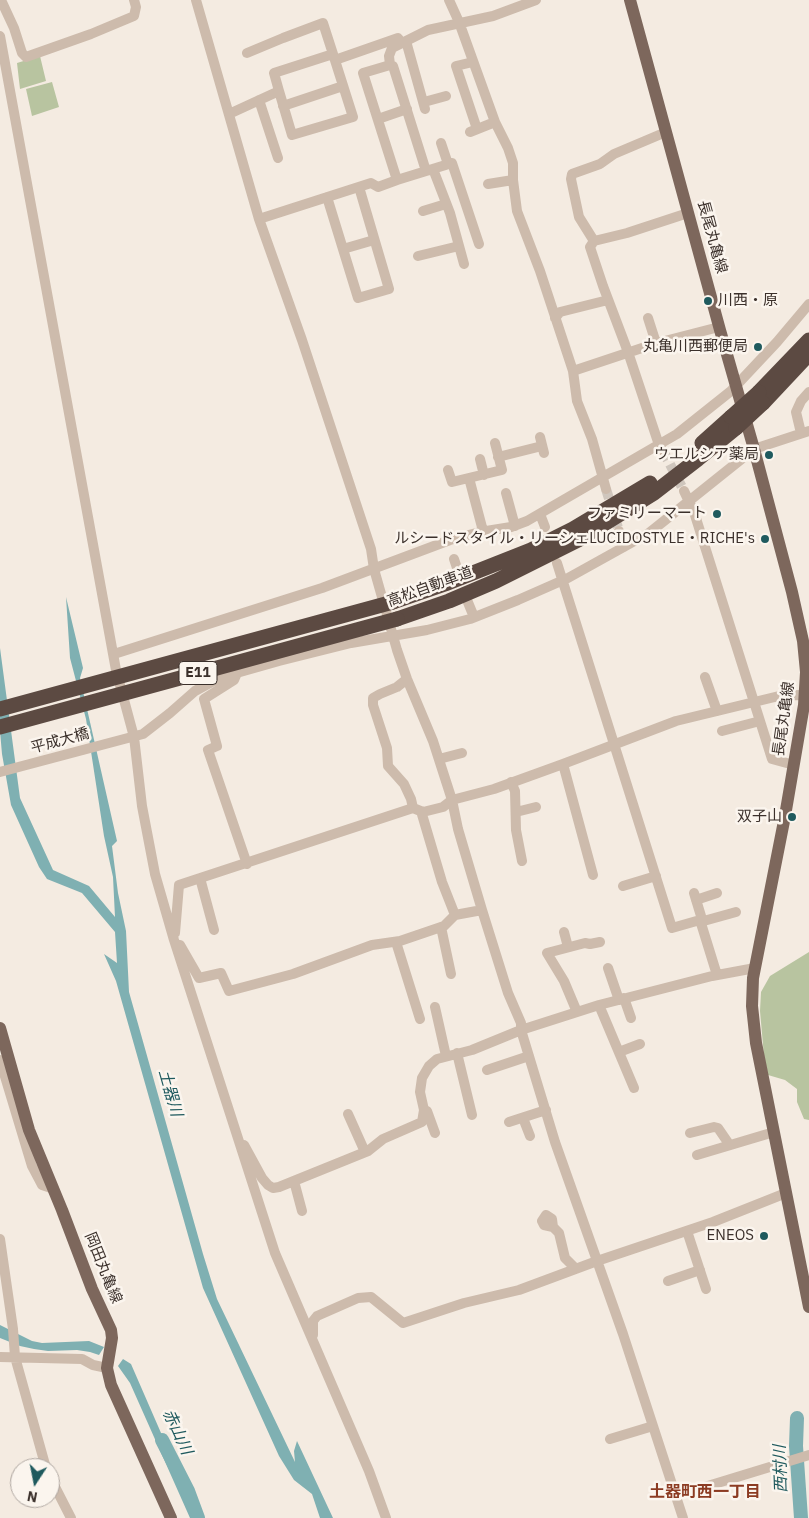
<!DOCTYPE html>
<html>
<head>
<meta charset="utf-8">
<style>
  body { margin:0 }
  #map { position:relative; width:809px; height:1518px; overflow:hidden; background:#f4ebe1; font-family:"IBM Plex Sans",sans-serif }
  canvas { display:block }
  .north { position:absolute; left:10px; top:1458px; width:50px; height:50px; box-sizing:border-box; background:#fbf5ee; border:1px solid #aea6a0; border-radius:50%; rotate:191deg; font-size:14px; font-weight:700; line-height:20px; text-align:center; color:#3b302b }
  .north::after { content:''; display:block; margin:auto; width:18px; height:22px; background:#1f5a5e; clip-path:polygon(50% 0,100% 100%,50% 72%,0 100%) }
</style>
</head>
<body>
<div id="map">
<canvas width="809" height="1518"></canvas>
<div class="north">N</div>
</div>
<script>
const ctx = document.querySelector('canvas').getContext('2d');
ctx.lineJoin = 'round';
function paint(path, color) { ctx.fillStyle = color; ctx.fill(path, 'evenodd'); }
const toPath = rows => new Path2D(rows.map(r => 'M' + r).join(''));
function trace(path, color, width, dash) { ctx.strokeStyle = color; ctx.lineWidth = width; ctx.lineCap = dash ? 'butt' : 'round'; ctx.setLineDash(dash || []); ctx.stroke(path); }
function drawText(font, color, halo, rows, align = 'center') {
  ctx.font = font + ' "IBM Plex Sans","Noto Sans JP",sans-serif'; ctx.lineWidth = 5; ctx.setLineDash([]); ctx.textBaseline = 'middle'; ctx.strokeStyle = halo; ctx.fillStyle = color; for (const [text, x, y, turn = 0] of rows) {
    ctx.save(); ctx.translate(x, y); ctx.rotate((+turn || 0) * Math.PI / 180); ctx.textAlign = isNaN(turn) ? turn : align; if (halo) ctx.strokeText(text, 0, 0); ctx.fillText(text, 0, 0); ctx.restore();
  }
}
const green = toPath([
  [40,56,46,81,20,89,17,63],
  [52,82,59,107,32,116,26,89],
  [809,952,809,1120,804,1119,797,1102,797,1089,785,1080,768,1075,764,1056,760,1011,761,992,770,976]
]);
const water = toPath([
  [66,597,83,668,80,678,117,841,112,846,118,893,126,931,129,992,203,1254,217,1299,295,1462,294,1451,297,1441,333,1518,320,1518,312,1494,294,1480,279,1456,203,1288,116,981,104,954,117,963,115,932,82,893,47,879,39,867,11,805,2,754,0,731,0,648,20,798,53,870,89,886,115,917,113,877,104,836,86,719,70,658],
  [0,1325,32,1341,42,1343,89,1341,104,1347,99,1355,90,1352,77,1350,48,1351,34,1349,20,1346,0,1338],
  [123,1359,131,1364,198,1518,190,1518,130,1383,118,1366]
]);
const river = toPath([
  [797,1418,796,1446,801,1518],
  [162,1440,188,1491,198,1518]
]);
const minorTunnel = toPath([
  [663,451,684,491],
  [606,489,619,531]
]);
const minor = toPath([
  [1,0,14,28,22,53,26,57,91,34,134,16,136,7,134,0],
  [196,0,259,219,302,340,371,549,374,569,397,650,407,679,433,741,452,800,458,829,482,910,508,993,521,1023,521,1030,555,1142,623,1334,683,1518],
  [449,0,459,22,495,122,508,148,513,163,513,180,517,211,540,271,573,371,657,343,719,327],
  [0,36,116,670,134,737,142,806,155,874,174,940,275,1253,369,1471,386,1518],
  [406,41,425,109],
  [335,60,398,38,402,43],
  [473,62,456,66,477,129],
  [390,65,393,66,426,171],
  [279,91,292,135,353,117,333,54],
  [259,100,278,158],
  [424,102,446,96],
  [283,106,343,86],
  [229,114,279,91,274,73,333,54,323,23,283,38,247,53],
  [378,119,407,109],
  [470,132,495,122],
  [441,143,448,164],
  [433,169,450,213,464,264],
  [397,180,452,163,479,244],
  [488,184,513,180],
  [327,197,358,298,389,289,359,187],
  [423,211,446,204],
  [259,219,371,183,378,187,397,180,363,73,390,65,389,56,392,48,428,30,493,16,536,0],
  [594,241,590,247,603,286,628,352,659,445,663,451],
  [594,241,579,217,571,179,572,174,600,164,614,154,666,132],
  [594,241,627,233,688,213],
  [343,249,374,240],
  [418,256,459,246],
  [555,318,560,312,608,300],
  [648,318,656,343],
  [573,371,577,401,592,439,606,489],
  [801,433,796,412,801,401,809,392],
  [540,437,544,453],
  [498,457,542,446],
  [480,459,484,475],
  [448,470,452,482,502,470,495,443],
  [469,478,483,531],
  [684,491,694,512,772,759,794,765],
  [506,493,515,526],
  [540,514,545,527],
  [619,531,624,547],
  [454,559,458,571],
  [557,563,672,928,700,920,717,975],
  [467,600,474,617],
  [114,654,322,588,450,540,480,532,511,527,527,521,677,434,731,391,777,342,809,304],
  [237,673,234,680,204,699,217,746,208,750,247,864],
  [705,677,717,711],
  [407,679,397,687,380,694,373,698,373,705,387,748,388,766,404,784,411,799,413,808],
  [722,731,760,721],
  [439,759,462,753],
  [563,764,593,875],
  [0,772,143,734,170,713,195,691,219,678,279,661,351,643,427,630,470,619,518,600,568,578,649,533,754,449,809,431],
  [511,782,515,791,516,830,522,861],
  [421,811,442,882,455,915],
  [516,812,536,807],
  [200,878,214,930],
  [623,886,656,876],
  [694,893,701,916,700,920],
  [696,900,717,893],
  [700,922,736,912],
  [441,927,451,974],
  [564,932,568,947],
  [175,933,179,885,413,808,423,812,443,807,452,800,494,789,563,764,676,721,779,696,799,695,809,697],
  [396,942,420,1019],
  [180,945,199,978,221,973,229,991,293,974,372,945,400,941,444,926,455,915,482,910],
  [608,968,619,1000],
  [624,998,631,1018],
  [599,1005,634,1088],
  [435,1007,446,1056],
  [577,1012,564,981,547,953,585,943,590,944,600,942],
  [619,1052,640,1044],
  [457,1053,472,1115],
  [0,1060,32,1166,42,1185,54,1189],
  [487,1070,529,1056],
  [424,1110,427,1111,435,1133],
  [348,1114,365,1152],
  [523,1118,530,1136],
  [509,1122,546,1110],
  [690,1133,714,1127,718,1128,729,1144],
  [244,1145,262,1178,268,1185,273,1188,279,1187,368,1151,383,1139,422,1122,424,1110,420,1092,422,1078,429,1066,437,1059,472,1050,521,1030,599,1005,712,976,755,968],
  [697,1155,774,1132],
  [294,1181,302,1211],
  [553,1227,552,1219,546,1215,542,1221,544,1225,553,1227,559,1233,565,1258,576,1269],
  [687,1231,706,1289],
  [0,1239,13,1329,15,1357,46,1468],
  [668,1281,700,1270],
  [313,1335,313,1321,317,1316,358,1298,371,1297,403,1323,464,1303,519,1290,597,1261,713,1222,786,1193],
  [0,1357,82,1359,93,1365,107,1368],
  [610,1439,653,1426],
  [50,1477,71,1518],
  [675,1496,809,1455]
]);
const major = toPath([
  [630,0,720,330,754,449,792,592,803,641,806,672,804,705,785,816,753,978,752,1006,756,1043,809,1307],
  [0,1028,29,1130,62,1210,92,1289,111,1330,112,1338,107,1368,111,1385,171,1518]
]);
const highway = toPath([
  [759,392,809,340],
  [763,403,809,354],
  [702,443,731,417],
  [393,602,445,584,531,550,573,529,650,483],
  [397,619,449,601,496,581,578,540,654,493,698,459,736,428]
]);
const highwayBridge = toPath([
  [731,417,759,392],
  [736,428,763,403],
  [0,709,393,602],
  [0,727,397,619]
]);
const markers = [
  [708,301,5,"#1f5a5e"],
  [758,347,5,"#1f5a5e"],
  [769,455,5,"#1f5a5e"],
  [717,514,5,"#1f5a5e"],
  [765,539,5,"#1f5a5e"],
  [792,817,5,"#1f5a5e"],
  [764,1236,5,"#1f5a5e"]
];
const shields = [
  [198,673,38]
];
const shieldNames = [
  ["E11",198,673]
];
const streetNames = [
  ["長尾丸亀線",712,237,75],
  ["高松自動車道",430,587,-20],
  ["長尾丸亀線",784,719,-82],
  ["平成大橋",60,741,-15],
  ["岡田丸亀線",103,1268,68]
];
const poiNames = [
  ["川西・原",718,301,"left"],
  ["丸亀川西郵便局",748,347],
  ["ウエルシア薬局",759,455],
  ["ファミリーマート",707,514],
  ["ルシードスタイル・リーシェLUCIDOSTYLE・RICHE's",755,539],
  ["双子山",782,817],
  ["ENEOS",754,1236]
];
const waterNames = [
  ["土器川",170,1093,74],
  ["赤山川",177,1432,65],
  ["西村川",781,1469,-92]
];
const neighbourhoodNames = [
  ["土器町西一丁目",705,1492]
];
paint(green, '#b8c4a0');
paint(water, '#7fb0b2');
trace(river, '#7fb0b2', 14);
trace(minorTunnel, '#cfc6bd', 10, [10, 5]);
trace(minor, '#cdbbac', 10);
trace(major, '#7d675c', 12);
trace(highway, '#5c4a42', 15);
trace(highwayBridge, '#5c4a42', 15);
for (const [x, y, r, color] of markers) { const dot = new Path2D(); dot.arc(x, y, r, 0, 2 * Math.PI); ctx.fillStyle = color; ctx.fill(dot); trace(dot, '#fbf5ee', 2); }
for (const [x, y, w] of shields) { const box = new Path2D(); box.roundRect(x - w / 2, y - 11.5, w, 23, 4); ctx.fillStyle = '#fbf5ee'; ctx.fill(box); trace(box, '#3b302b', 1); }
drawText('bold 14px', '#3b302b', null, shieldNames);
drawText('15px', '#3b302b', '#fbf5ee', streetNames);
drawText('15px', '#3b302b', '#fbf5ee', poiNames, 'right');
drawText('italic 16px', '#1f5a5e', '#fbf5ee', waterNames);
drawText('bold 16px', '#8c3b22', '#fbf5ee', neighbourhoodNames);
</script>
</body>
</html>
